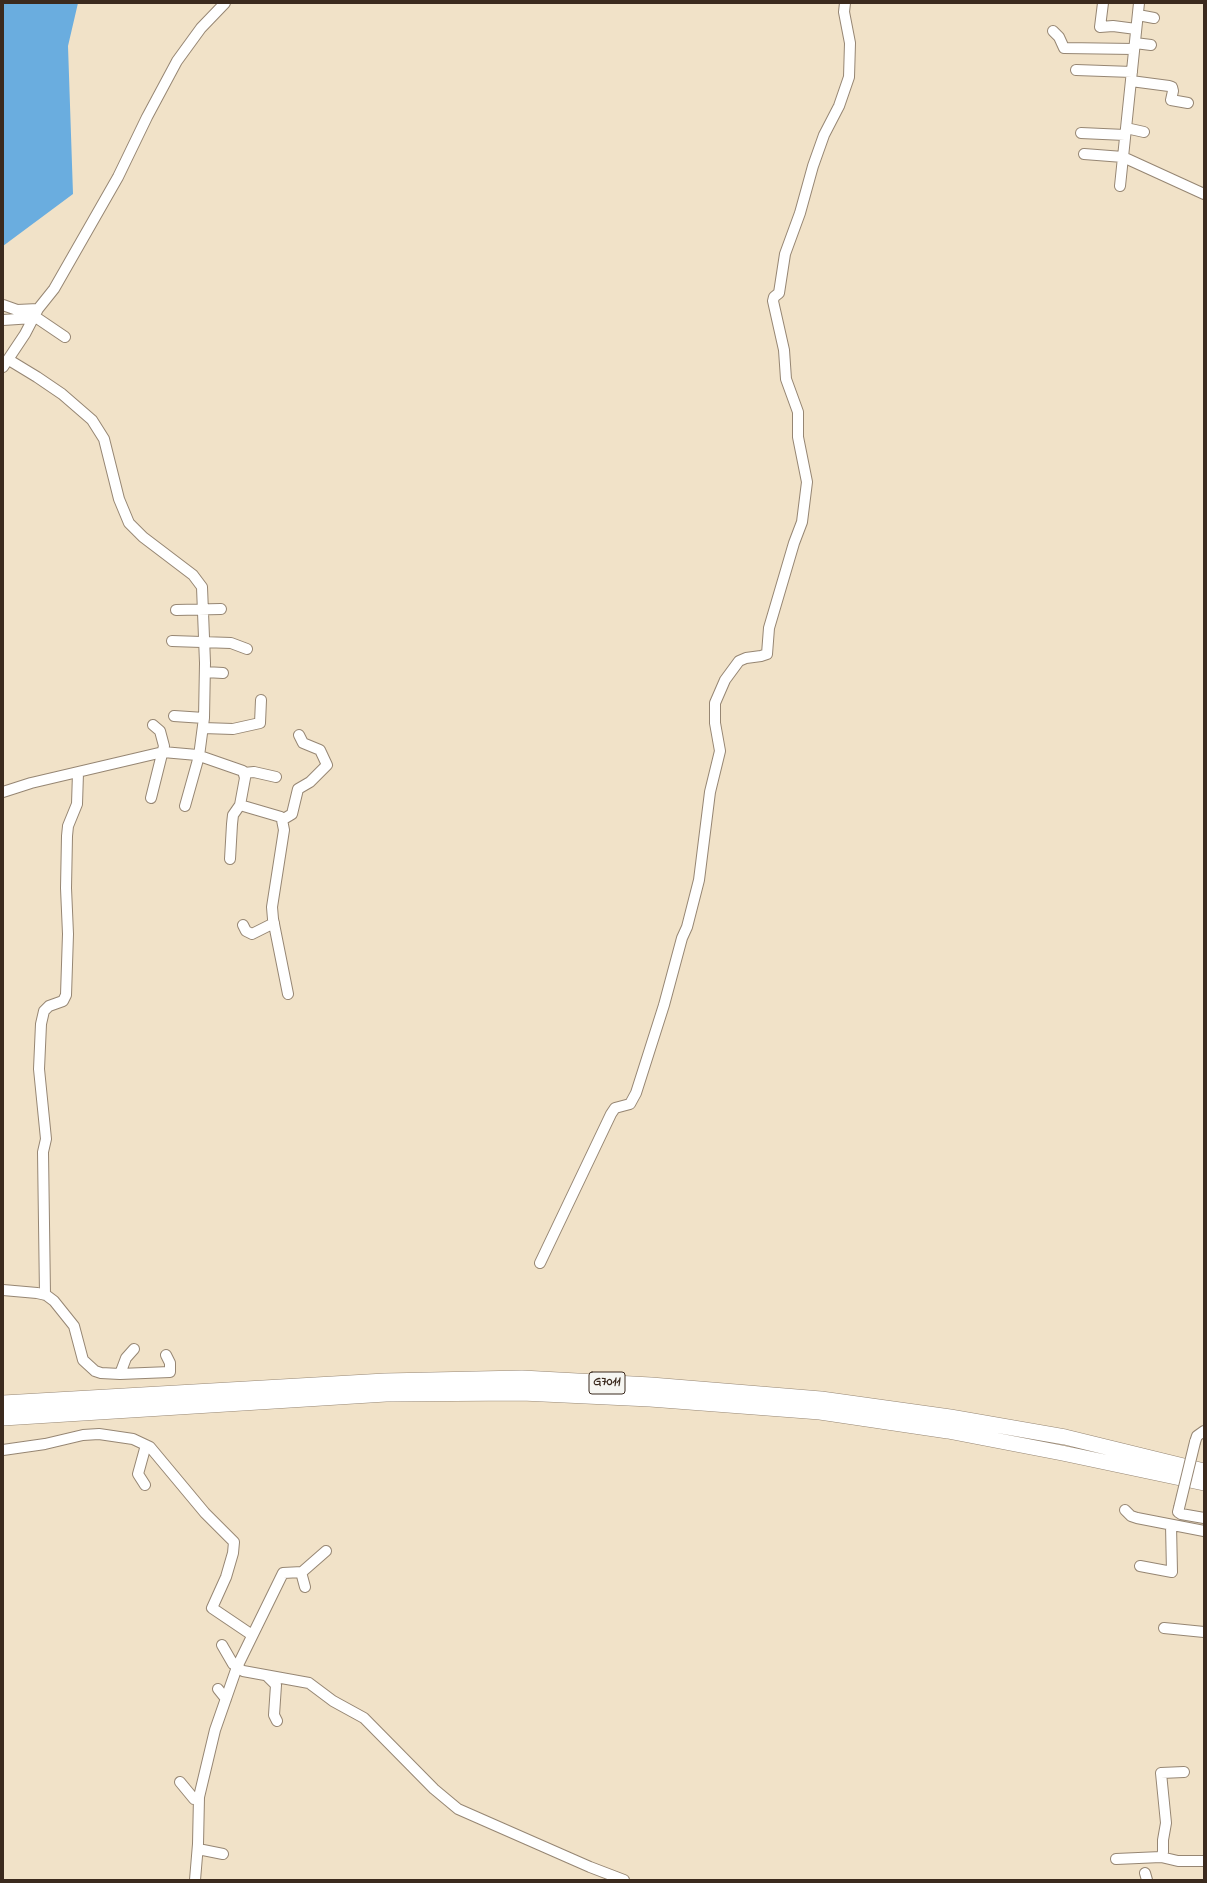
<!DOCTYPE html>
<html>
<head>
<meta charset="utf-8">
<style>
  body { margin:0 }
  #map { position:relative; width:1207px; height:1883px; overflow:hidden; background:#f1e2c8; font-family:"Indie Flower",sans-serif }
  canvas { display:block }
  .frame { position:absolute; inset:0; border:4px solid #3b2a1e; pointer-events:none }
</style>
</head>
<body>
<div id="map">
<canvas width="1207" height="1883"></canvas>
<div class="frame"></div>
</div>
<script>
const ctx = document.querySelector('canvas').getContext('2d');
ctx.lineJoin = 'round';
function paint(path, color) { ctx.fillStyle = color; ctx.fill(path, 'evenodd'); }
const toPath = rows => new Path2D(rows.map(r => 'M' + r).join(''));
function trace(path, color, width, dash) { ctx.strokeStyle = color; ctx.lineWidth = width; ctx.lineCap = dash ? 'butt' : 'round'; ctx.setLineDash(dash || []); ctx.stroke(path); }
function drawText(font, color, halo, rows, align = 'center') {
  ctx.font = font + ' "Indie Flower",sans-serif'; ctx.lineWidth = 3.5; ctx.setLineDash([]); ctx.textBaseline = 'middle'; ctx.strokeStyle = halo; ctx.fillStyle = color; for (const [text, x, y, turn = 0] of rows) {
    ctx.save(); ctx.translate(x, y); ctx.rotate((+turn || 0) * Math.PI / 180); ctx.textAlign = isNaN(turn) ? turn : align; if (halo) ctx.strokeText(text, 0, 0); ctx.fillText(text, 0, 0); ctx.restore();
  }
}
const water = toPath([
  [3,3,78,3,68,46,73,194,3,246]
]);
const minor = toPath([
  [1103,3,1100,27,1113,26,1136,29],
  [1138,15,1154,18],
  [1053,31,1059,37,1064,48,1134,49],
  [1135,43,1151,45],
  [1076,70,1132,72],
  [1131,81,1169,86,1172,87,1173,91,1171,100,1188,103],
  [1126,128,1144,132],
  [1081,133,1125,135],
  [1084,154,1123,157,1204,194],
  [1120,186,1139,3],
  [3,305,17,310,38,309,54,289,118,177,147,117,177,61,201,28,225,3],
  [34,316,65,337],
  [3,320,33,318],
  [9,360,37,377,62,394,92,420,104,439,119,499,129,523,143,537,193,575,202,587,205,663,204,718,199,756,185,806],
  [3,367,25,334,38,309],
  [176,610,221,609],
  [172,641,231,643,247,649],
  [205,672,223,673],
  [174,716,204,718],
  [203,728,233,729,260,723,261,700],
  [244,773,254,772,276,777],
  [3,792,31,783,163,752,197,755,243,771,245,778,240,805,281,817,282,820,284,830,272,907,273,919,288,994],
  [151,798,164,746,160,731,153,725],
  [282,820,292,814,298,789,310,782,327,765,320,750,303,743,299,735],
  [230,859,232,824,233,815,240,805],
  [243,925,246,931,252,934,274,923],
  [540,1263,611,1114,615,1108,630,1104,636,1093,664,1005,682,938,687,927,699,880,710,792,720,751,715,723,715,703,725,680,739,661,746,658,761,656,767,654,769,628,794,543,802,522,807,482,798,437,798,412,786,379,784,350,773,301,774,297,779,293,785,254,800,213,813,166,824,135,839,106,849,77,850,43,844,12,845,3],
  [3,1290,37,1293,46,1295,54,1301,74,1326,83,1360,95,1371,101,1373,120,1374,170,1372,170,1363,166,1355],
  [45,1295,43,1152,46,1139,39,1069,41,1024,44,1011,49,1006,63,1001,66,995,68,934,66,888,67,836,68,826,77,804,78,773],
  [120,1374,126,1358,134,1349],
  [1195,1442,1197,1436,1204,1431],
  [3,1450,45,1444,83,1435,99,1434,133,1439,150,1447,205,1513,234,1542,233,1553,226,1577,212,1608,252,1635],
  [145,1485,138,1474,146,1445],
  [1179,1508,1178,1512,1181,1514,1204,1518],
  [1125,1510,1131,1516,1137,1518,1204,1531],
  [1140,1566,1172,1572,1171,1525],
  [301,1572,305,1587],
  [1164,1628,1204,1632],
  [222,1645,233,1664,243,1671,309,1683,333,1701,364,1718,434,1789,458,1809,590,1867,624,1880],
  [268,1677,276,1685,274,1715,277,1721],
  [218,1689,226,1699],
  [180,1782,194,1799,199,1797],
  [198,1849,223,1854],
  [1161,1857,1163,1852,1163,1840,1166,1823,1161,1773,1184,1772],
  [1116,1859,1161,1857,1178,1861,1204,1861],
  [1145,1873,1147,1880],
  [195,1880,198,1844,199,1797,215,1730,237,1667,283,1573,302,1572,326,1551]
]);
const highway = toPath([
  [3,1403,385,1381,522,1378,651,1385,821,1399,950,1417,1065,1437,1204,1471],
  [3,1418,386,1394,522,1393,650,1399,820,1412,948,1431,1062,1453,1204,1483]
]);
const minorBridge = toPath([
  [1179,1508,1195,1442]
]);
const shields = [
  [607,1383,36]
];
const shieldNames = [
  ["G7011",607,1383]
];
paint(water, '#6aaddf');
trace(minor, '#968673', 12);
trace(highway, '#968673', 16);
trace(minor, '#fff', 10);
trace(highway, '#fff', 15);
trace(minorBridge, '#968673', 12, []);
trace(minorBridge, '#fff', 10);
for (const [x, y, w] of shields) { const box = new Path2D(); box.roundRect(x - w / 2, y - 11, w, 22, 3); ctx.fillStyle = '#f6f6f2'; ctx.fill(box); trace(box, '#3b2a1e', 1); }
drawText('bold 13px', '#3b2a1e', null, shieldNames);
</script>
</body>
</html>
